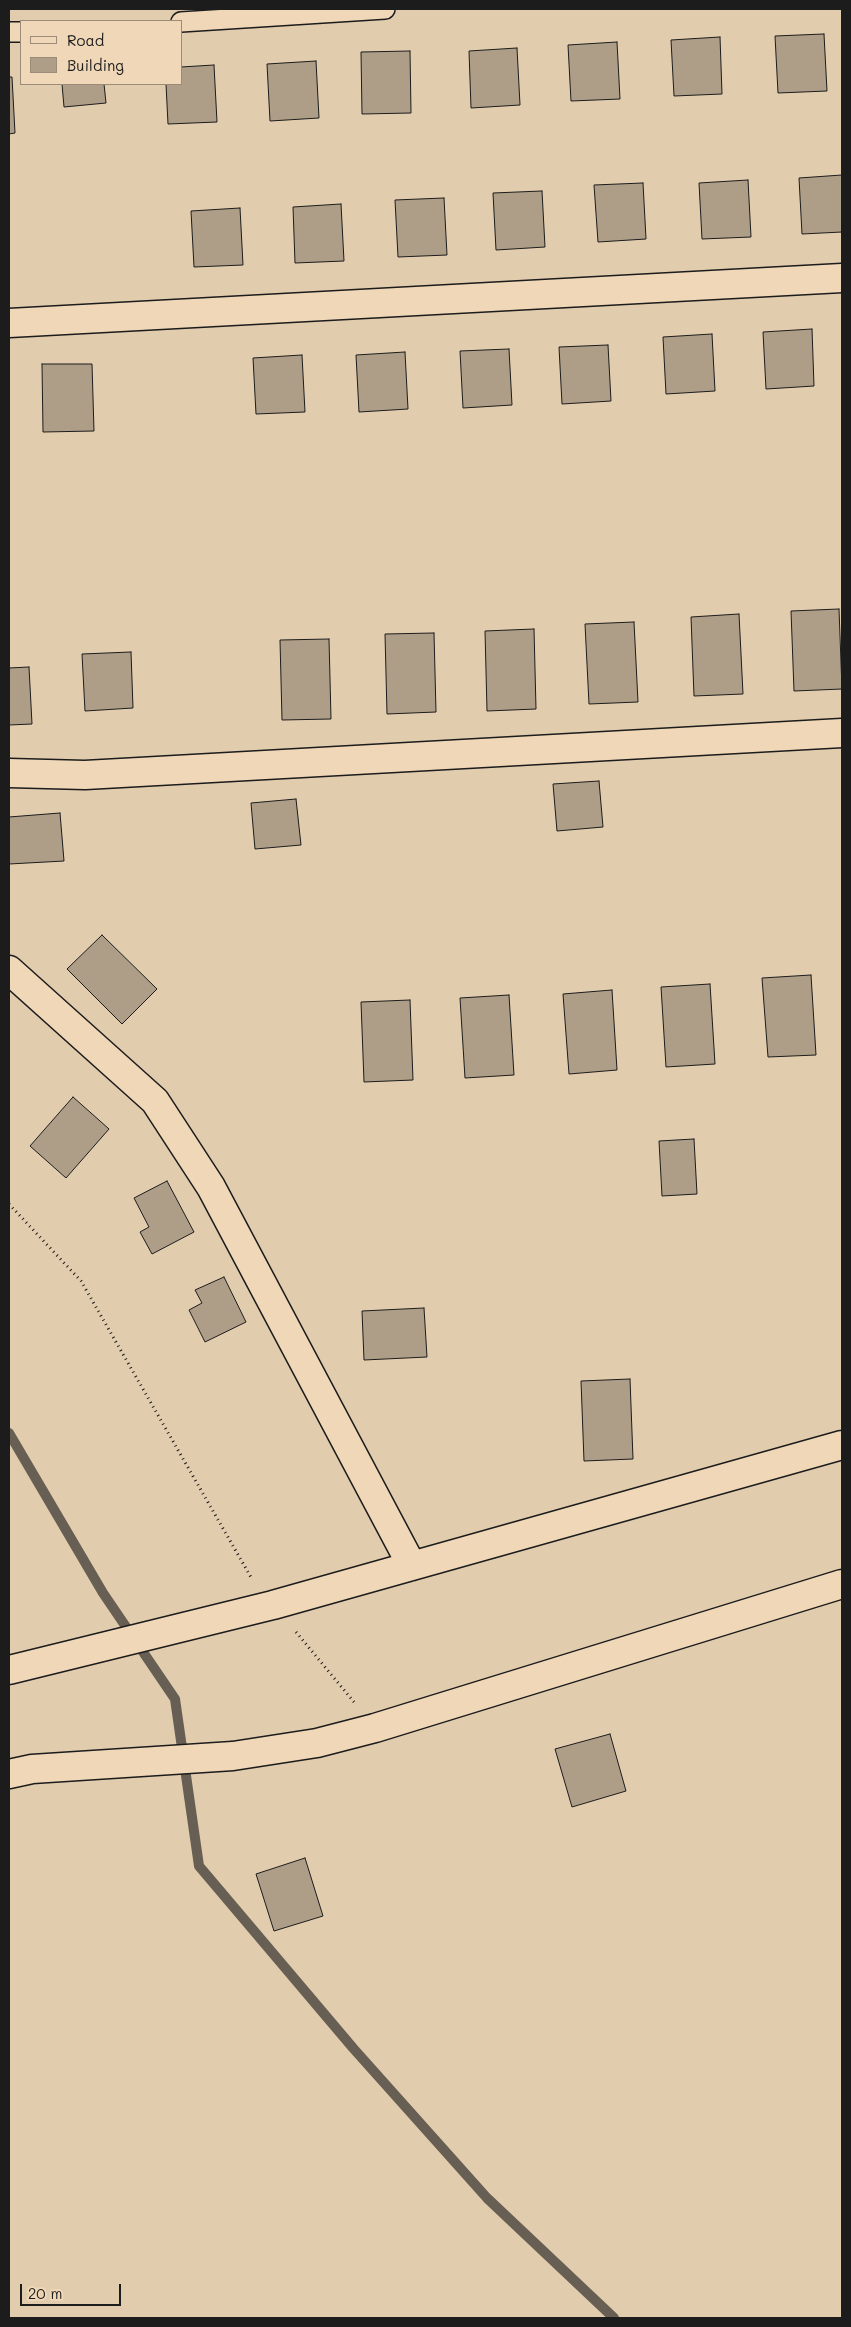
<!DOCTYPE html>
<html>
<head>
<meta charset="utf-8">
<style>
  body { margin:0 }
  #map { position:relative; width:851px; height:2327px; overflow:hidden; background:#e2ccae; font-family:Mali,sans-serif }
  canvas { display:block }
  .frame { position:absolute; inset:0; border:10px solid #1c1c1c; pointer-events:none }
  .legend { position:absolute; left:20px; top:20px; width:162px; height:65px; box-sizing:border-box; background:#efd7b7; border:1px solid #9b8c79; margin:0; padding:6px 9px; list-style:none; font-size:15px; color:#1c1c1c }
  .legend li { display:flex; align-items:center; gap:10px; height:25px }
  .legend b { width:25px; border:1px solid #9b8c79 }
  .scale { position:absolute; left:20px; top:2284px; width:101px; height:22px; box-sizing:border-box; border:2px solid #1c1c1c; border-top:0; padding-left:6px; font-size:15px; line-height:18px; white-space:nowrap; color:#1c1c1c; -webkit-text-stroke:4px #efd7b7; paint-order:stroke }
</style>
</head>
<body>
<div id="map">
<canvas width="851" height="2327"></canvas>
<div class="frame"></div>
<ul class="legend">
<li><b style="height:6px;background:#efd7b7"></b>Road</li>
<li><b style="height:14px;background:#ae9e87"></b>Building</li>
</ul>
<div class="scale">20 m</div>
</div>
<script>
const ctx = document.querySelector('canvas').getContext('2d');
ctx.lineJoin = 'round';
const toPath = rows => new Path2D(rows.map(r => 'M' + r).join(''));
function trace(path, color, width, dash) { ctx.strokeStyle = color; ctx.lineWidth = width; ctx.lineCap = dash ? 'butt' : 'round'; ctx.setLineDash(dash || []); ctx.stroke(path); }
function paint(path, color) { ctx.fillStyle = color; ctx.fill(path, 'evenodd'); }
const stream = toPath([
  [9,1433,103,1593,175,1699,199,1866,353,2048,487,2198,614,2318]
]);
const building = toPath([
  [824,34,827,91,778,93,775,36,824,34],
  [720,37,722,94,674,96,671,40,720,37],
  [617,42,620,99,571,101,568,45,617,42],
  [517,48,520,105,471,108,469,51,517,48],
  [410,51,411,113,362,114,361,52,410,51],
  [316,61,319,118,270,121,267,64,316,61],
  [214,65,217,122,168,124,166,84,181,84,181,67,214,65],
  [9,77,12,77,15,133,9,134,9,77],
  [62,84,104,84,106,103,64,107,62,84],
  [842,175,842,232,802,234,799,178,842,175],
  [748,180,751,237,702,239,699,183,748,180],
  [643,183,646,239,598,242,594,185,643,183],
  [542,191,545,247,496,250,493,193,542,191],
  [444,198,447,255,398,257,395,200,444,198],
  [341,204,344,261,295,263,293,207,341,204],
  [240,208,243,265,194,267,191,211,240,208],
  [812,329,814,386,766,389,763,332,812,329],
  [712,334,715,391,666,394,663,337,712,334],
  [608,345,611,401,562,404,559,347,608,345],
  [509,349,512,405,463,408,460,351,509,349],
  [405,352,408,409,359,412,356,355,405,352],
  [302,355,305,412,256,414,253,358,302,355],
  [42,364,92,364,94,431,43,432,42,364],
  [839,609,842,689,794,691,791,611,839,609],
  [739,614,743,694,694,696,691,617,739,614],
  [634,622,638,702,589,704,585,624,634,622],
  [534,629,536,709,487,711,485,631,534,629],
  [434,633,436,712,387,714,385,634,434,633],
  [329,639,331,719,282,720,280,640,329,639],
  [131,652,133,708,85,711,82,654,131,652],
  [29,667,32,724,9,725,9,668,29,667],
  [599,781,603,827,557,831,553,784,599,781],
  [296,799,301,845,255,849,251,803,296,799],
  [60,813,64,861,9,864,9,817,60,813],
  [102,935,157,989,122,1024,67,969,102,935],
  [811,975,816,1055,768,1057,762,978,811,975],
  [710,984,715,1064,666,1067,661,987,710,984],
  [612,990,617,1070,569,1074,563,994,612,990],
  [509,995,514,1075,465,1078,460,998,509,995],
  [410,1000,413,1080,364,1082,361,1002,410,1000],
  [73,1097,109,1129,66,1178,30,1146,73,1097],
  [694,1139,697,1194,662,1196,659,1141,694,1139],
  [167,1181,194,1232,152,1254,140,1232,149,1227,134,1198,167,1181],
  [224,1277,246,1322,205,1342,189,1310,202,1303,195,1290,224,1277],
  [424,1308,427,1357,364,1360,362,1311,424,1308],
  [630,1379,633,1459,584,1461,581,1381,630,1379],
  [610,1734,626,1791,572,1807,555,1749,610,1734],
  [305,1858,323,1916,274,1931,256,1874,305,1858]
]);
const path = toPath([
  [9,1204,81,1281,252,1579],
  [296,1632,354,1702]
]);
const service = toPath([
  [181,22,385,9],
  [9,32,21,32]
]);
const minor = toPath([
  [9,323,842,278],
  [9,773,85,775,842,733],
  [9,970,155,1101,211,1187,412,1566],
  [9,1670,273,1605,842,1445],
  [9,1774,32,1769,233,1756,317,1743,375,1728,842,1584]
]);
trace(stream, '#675f53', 10);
paint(building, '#ae9e87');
trace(building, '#1c1c1c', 1);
trace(service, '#1c1c1c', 22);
trace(minor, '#1c1c1c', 31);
trace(path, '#1c1c1c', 3, [1, 4]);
trace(service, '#efd7b7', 19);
trace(minor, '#efd7b7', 28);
</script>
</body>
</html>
